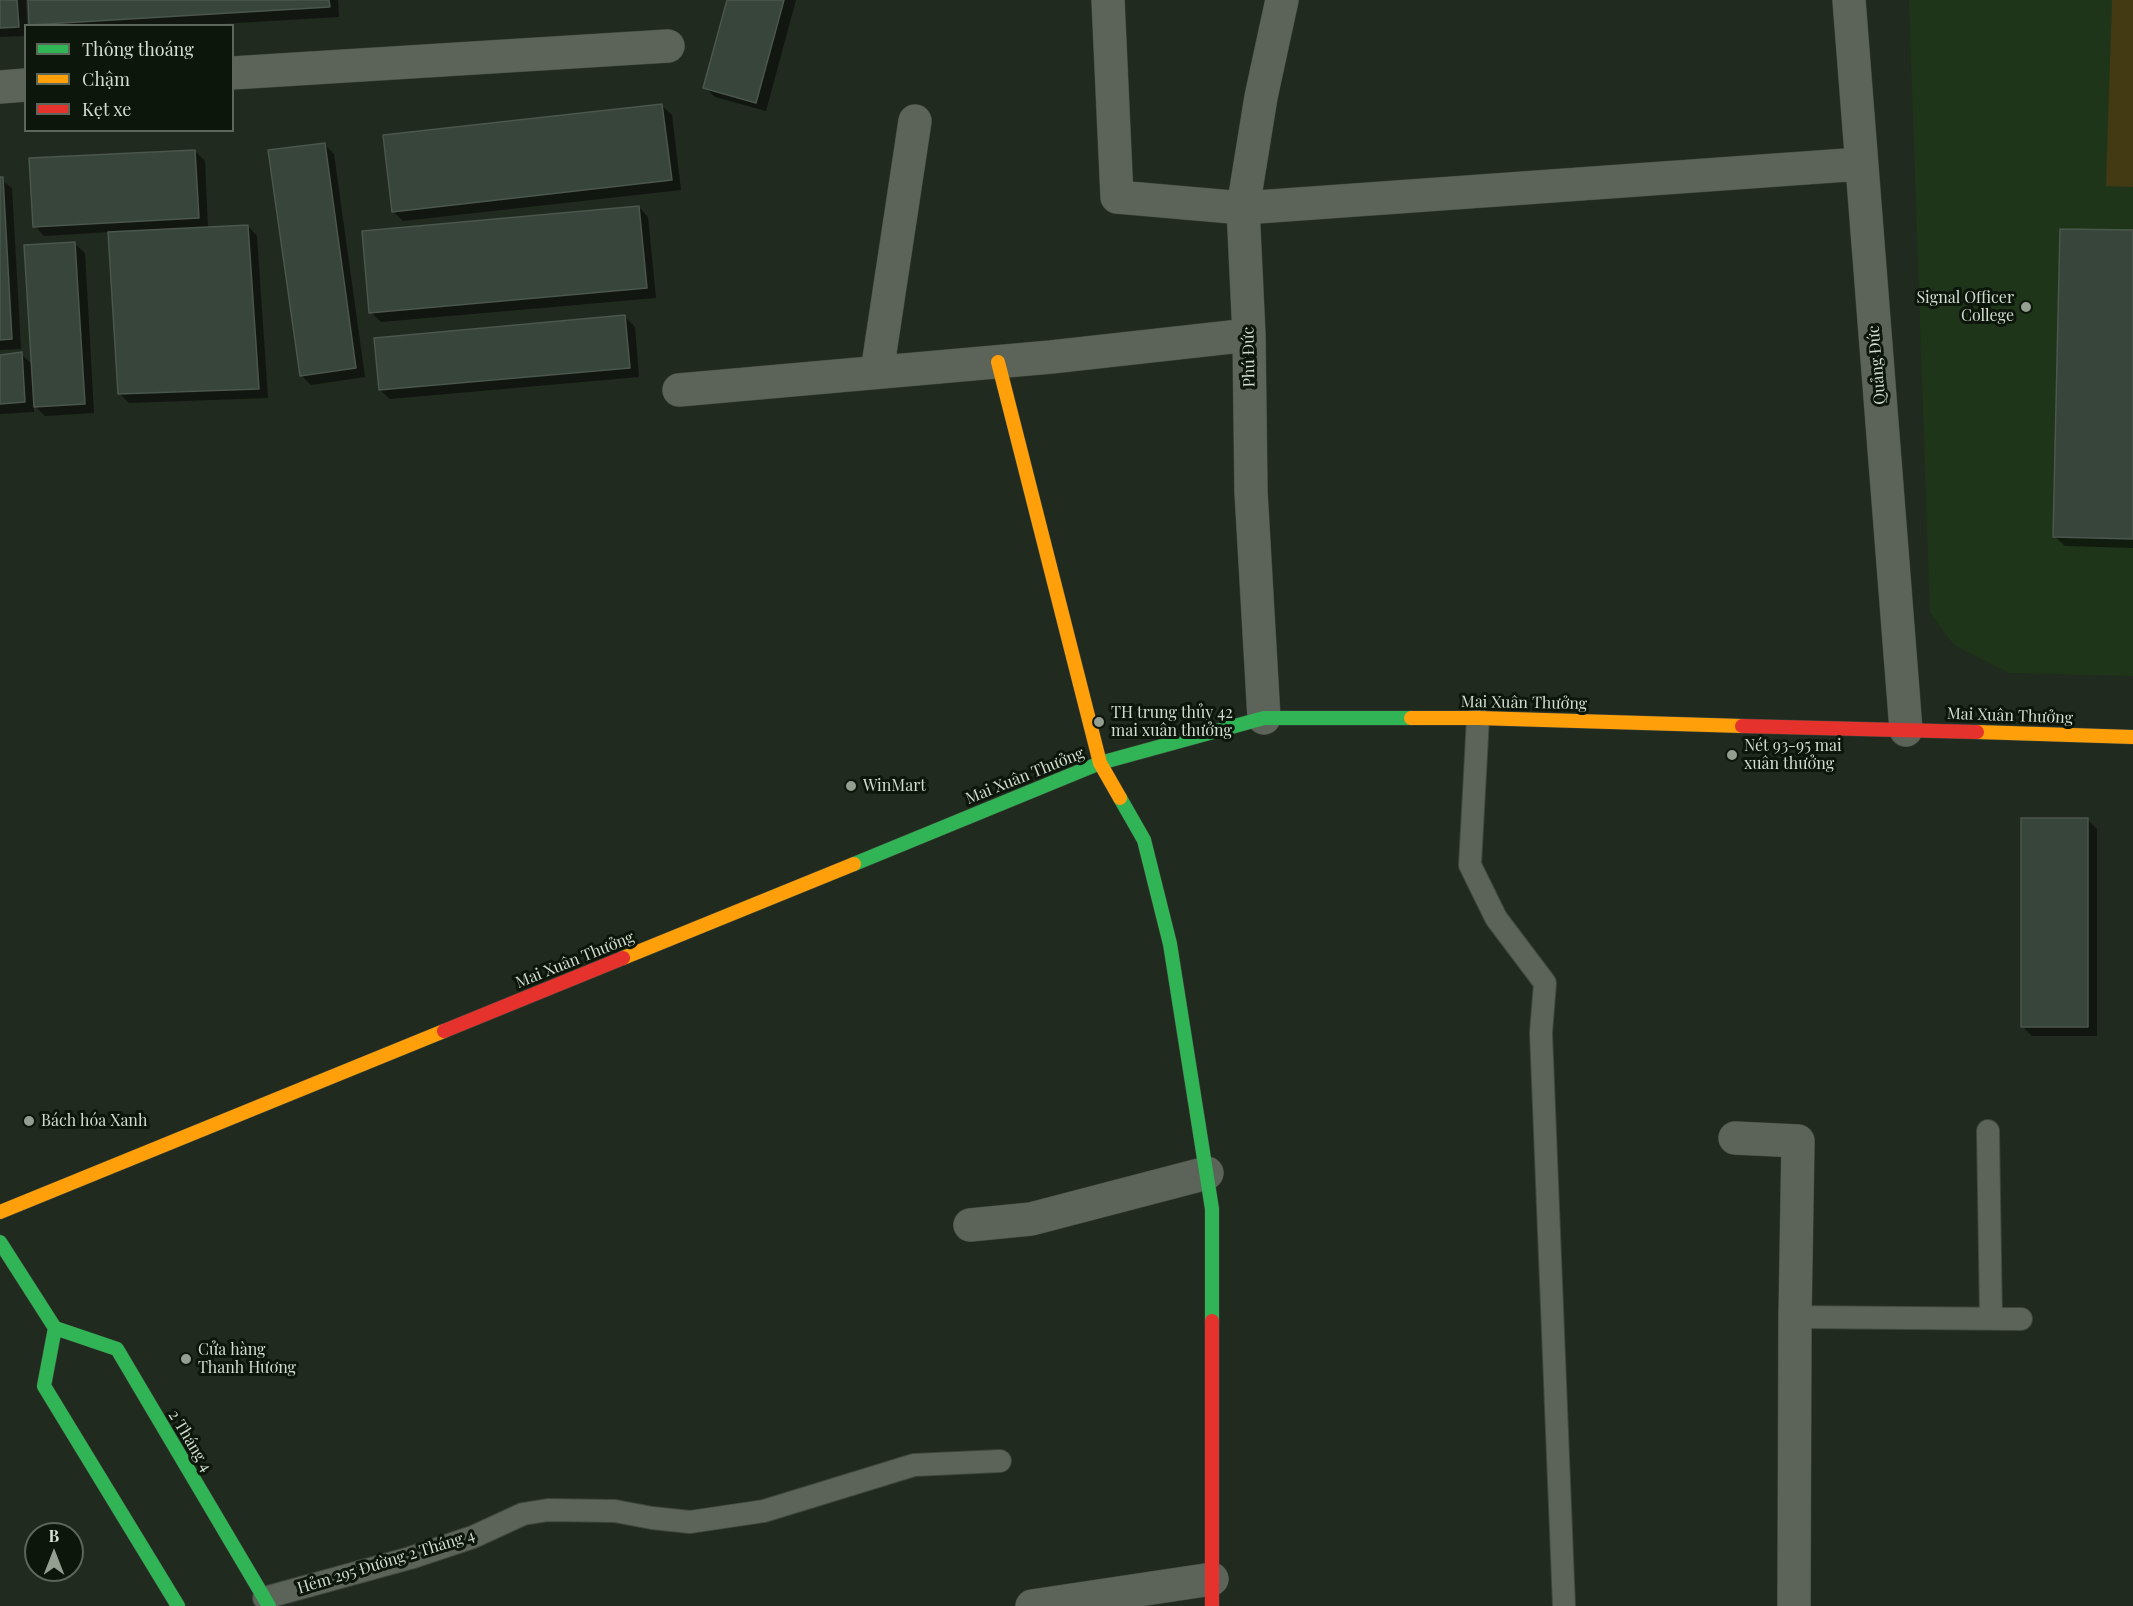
<!DOCTYPE html>
<html>
<head>
<meta charset="utf-8">
<style>
  body { margin:0 }
  #map { position:relative; width:2133px; height:1606px; overflow:hidden; background:#202a1e; font-family:"Playfair Display",serif }
  canvas { display:block }
  .legend { position:absolute; left:24px; top:24px; width:210px; height:108px; box-sizing:border-box; background:#0d160b; border:2px solid #5c6659; margin:0; padding:8px 10px; list-style:none; font-size:18px; color:#d2decf }
  .legend li { display:flex; align-items:center; gap:12px; height:30px }
  .legend b { width:30px; border:2px solid #5c6659 }
  .north { position:absolute; left:24px; top:1522px; width:60px; height:60px; box-sizing:border-box; background:#0d160b; border:2px solid #5c6659; border-radius:50%; rotate:0deg; font-size:16px; font-weight:700; line-height:24px; text-align:center; color:#d2decf }
  .north::after { content:''; display:block; margin:auto; width:21px; height:27px; background:#949f91; clip-path:polygon(50% 0,100% 100%,50% 72%,0 100%) }
</style>
</head>
<body>
<div id="map">
<canvas width="2133" height="1606"></canvas>
<ul class="legend">
<li><b style="height:8px;background:#30b455"></b>Thông thoáng</li>
<li><b style="height:8px;background:#ff9f0a"></b>Chậm</li>
<li><b style="height:8px;background:#e5322d"></b>Kẹt xe</li>
</ul>
<div class="north">B</div>
</div>
<script>
const ctx = document.querySelector('canvas').getContext('2d');
ctx.lineJoin = 'round';
function paint(path, color) { ctx.fillStyle = color; ctx.fill(path, 'evenodd'); }
const toPath = rows => new Path2D(rows.map(r => 'M' + r).join(''));
function trace(path, color, width, dash) { ctx.strokeStyle = color; ctx.lineWidth = width; ctx.lineCap = dash ? 'butt' : 'round'; ctx.setLineDash(dash || []); ctx.stroke(path); }
function drawText(font, color, halo, rows, align = 'center') {
  ctx.font = font + ' "Playfair Display",serif'; ctx.lineWidth = 6; ctx.setLineDash([]); ctx.textBaseline = 'middle'; ctx.strokeStyle = halo; ctx.fillStyle = color; for (const [text, x, y, turn = 0] of rows) {
    ctx.save(); ctx.translate(x, y); ctx.rotate((+turn || 0) * Math.PI / 180); ctx.textAlign = isNaN(turn) ? turn : align; if (halo) ctx.strokeText(text, 0, 0); ctx.fillText(text, 0, 0); ctx.restore();
  }
}
const built = toPath([
  [1909,0,2133,0,2133,676,2009,673,1954,645,1930,613]
]);
const green = toPath([
  [2112,0,2133,0,2133,187,2106,186]
]);
const shadow = toPath([
  [0,0,26,0,27,26,26,26,26,36,0,37],
  [29,0,338,0,339,17,186,26,32,26],
  [729,0,796,0,766,111,715,97,705,87],
  [662,106,672,115,681,190,403,221,393,211],
  [324,144,334,154,365,377,311,385,301,375],
  [195,151,205,161,208,228,248,226,257,236,268,398,129,403,119,393,110,232,44,236,35,226],
  [0,179,12,188,21,349,0,350],
  [639,207,648,217,656,298,381,322,371,312],
  [2133,232,2133,548,2065,546,2055,537],
  [75,244,85,253,94,413,45,416,34,405,34,412,0,414,0,356,21,354,33,365],
  [625,317,635,327,639,377,390,399,380,390],
  [2087,819,2097,829,2097,1036,2032,1036,2022,1026]
]);
const building = toPath([
  [0,0,17,0,19,27,0,28,0,0],
  [28,0,329,0,330,7,29,25,28,0],
  [727,0,784,0,756,103,703,88,727,0],
  [662,104,672,180,392,212,383,135,662,104],
  [325,143,356,368,300,376,268,150,325,143],
  [195,150,199,218,33,227,29,158,195,150],
  [0,177,3,177,12,339,0,340,0,177],
  [639,206,647,288,369,313,362,231,639,206],
  [248,225,259,389,118,394,108,232,248,225],
  [2060,229,2133,230,2133,539,2053,537,2060,229],
  [75,242,85,404,34,407,24,245,75,242],
  [625,315,630,368,379,390,374,338,625,315],
  [22,352,25,402,0,404,0,355,22,352],
  [2021,818,2088,818,2088,1027,2021,1027,2021,818]
]);
const lane = toPath([
  [1478,718,1470,865,1496,918,1545,983,1541,1033,1564,1606],
  [1988,1131,1991,1318],
  [1795,1317,2021,1319],
  [264,1598,410,1558,473,1537,523,1514,548,1510,615,1511,652,1518,690,1522,764,1511,914,1465,1000,1461]
]);
const street = toPath([
  [1108,0,1117,197,1243,208,1861,164],
  [1849,0,1906,730],
  [232,73,668,46],
  [0,87,26,85],
  [877,372,915,121],
  [679,390,1051,357,1249,335],
  [1264,718,1251,492,1249,335,1243,208,1261,97,1282,0],
  [1735,1138,1798,1141,1795,1317,1794,1606],
  [970,1225,1031,1219,1207,1173],
  [1032,1606,1212,1579]
]);
const fast = toPath([
  [1120,798,1144,840,1170,944,1212,1209,1212,1321],
  [854,864,1100,763,1264,718,1411,718],
  [0,1242,55,1328,117,1349,269,1606],
  [55,1328,44,1386,178,1606]
]);
const slow = toPath([
  [998,362,1100,763,1120,798],
  [1411,718,1478,718,1742,726],
  [1977,732,2133,737],
  [623,958,854,864],
  [0,1212,444,1031]
]);
const jam = toPath([
  [1742,726,1977,732],
  [444,1031,623,958],
  [1212,1321,1212,1606]
]);
const markers = [
  [2026,307,6,"#949f91"],
  [1099,722,6,"#949f91"],
  [1732,755,6,"#949f91"],
  [851,786,6,"#949f91"],
  [29,1121,6,"#949f91"],
  [186,1359,6,"#949f91"]
];
const poiNames = [
  ["Signal Officer",2014,298,"right"],
  ["College",2014,316,"right"],
  ["TH trung thủy 42",1111,713],
  ["mai xuân thưởng",1111,731],
  ["Nét 93-95 mai",1744,746],
  ["xuân thưởng",1744,764],
  ["WinMart",863,786],
  ["Bách hóa Xanh",41,1121],
  ["Cửa hàng",198,1350],
  ["Thanh Hương",198,1368]
];
const streetNames = [
  ["Phú Đức",1249,357,-91],
  ["Quảng Đức",1877,365,-95],
  ["Mai Xuân Thưởng",1524,703,1],
  ["Mai Xuân Thưởng",2010,716,2],
  ["Mai Xuân Thưởng",1025,776,-22],
  ["Mai Xuân Thưởng",575,960,-22],
  ["2 Tháng 4",190,1441,59],
  ["Hẻm 295 Đường 2 Tháng 4",386,1562,-17]
];
paint(built, '#1f351a');
paint(green, '#433a14');
paint(shadow, '#0007');
paint(building, '#37453b');
trace(building, '#4b564d', 1.5);
trace(lane, '#3e473c', 24);
trace(street, '#3e473c', 34);
trace(fast, '#3e473c', 15);
trace(slow, '#3e473c', 15);
trace(jam, '#3e473c', 15);
trace(lane, '#5c645a', 22);
trace(street, '#5c645a', 33);
trace(fast, '#30b455', 14);
trace(slow, '#ff9f0a', 14);
trace(jam, '#e5322d', 14);
for (const [x, y, r, color] of markers) { const dot = new Path2D(); dot.arc(x, y, r, 0, 2 * Math.PI); ctx.fillStyle = color; ctx.fill(dot); trace(dot, '#0d160b', 2); }
drawText('16px', '#d2decf', '#0d160b', poiNames, 'left');
drawText('16px', '#d2decf', '#0d160b', streetNames);
</script>
</body>
</html>
